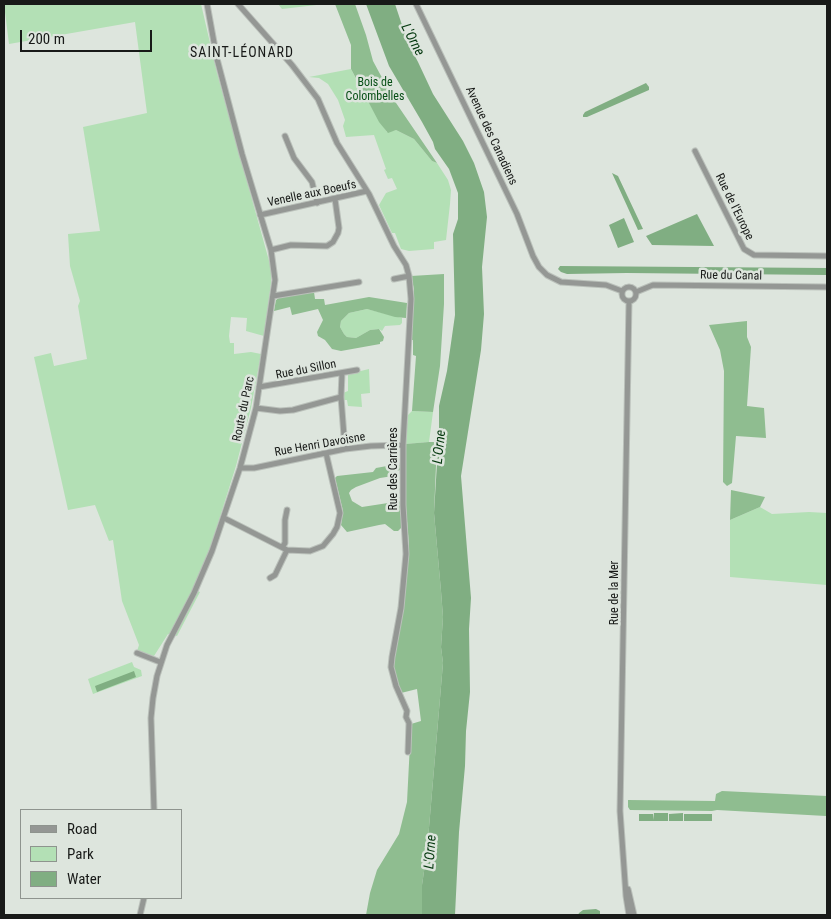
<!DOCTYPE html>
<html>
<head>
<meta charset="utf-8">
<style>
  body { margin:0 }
  #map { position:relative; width:831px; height:919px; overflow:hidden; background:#dde5dd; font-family:"Roboto Condensed",sans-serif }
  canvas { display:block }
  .frame { position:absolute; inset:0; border:5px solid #181a18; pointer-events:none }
  .legend { position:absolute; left:20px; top:809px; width:162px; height:90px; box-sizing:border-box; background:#dde5dd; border:1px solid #8e948e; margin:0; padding:6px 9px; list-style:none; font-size:15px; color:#181a18 }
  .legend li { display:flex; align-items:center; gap:10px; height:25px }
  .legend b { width:25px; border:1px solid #8e948e }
  .scale { position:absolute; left:20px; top:30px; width:132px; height:22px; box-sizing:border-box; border:2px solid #181a18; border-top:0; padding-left:6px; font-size:15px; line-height:18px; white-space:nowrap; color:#181a18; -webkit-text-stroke:4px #dde5dd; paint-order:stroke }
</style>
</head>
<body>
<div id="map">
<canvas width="831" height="919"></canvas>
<div class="frame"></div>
<ul class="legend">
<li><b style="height:6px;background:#949794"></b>Road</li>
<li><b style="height:14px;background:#b3e0b5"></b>Park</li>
<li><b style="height:14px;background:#80ae82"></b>Water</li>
</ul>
<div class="scale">200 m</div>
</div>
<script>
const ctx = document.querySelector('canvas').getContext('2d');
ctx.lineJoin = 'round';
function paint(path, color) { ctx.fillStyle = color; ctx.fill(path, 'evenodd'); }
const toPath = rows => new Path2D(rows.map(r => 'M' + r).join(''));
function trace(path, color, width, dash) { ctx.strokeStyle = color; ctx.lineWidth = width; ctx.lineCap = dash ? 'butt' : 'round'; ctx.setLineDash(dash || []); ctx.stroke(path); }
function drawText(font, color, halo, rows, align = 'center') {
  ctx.font = font + ' "Roboto Condensed",sans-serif'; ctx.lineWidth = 5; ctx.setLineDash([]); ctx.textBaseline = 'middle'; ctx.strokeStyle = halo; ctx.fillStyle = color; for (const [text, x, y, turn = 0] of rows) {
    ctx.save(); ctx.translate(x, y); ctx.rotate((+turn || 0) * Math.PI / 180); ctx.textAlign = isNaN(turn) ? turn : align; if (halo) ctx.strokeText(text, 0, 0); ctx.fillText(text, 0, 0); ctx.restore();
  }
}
const green = toPath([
  [4,4,201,4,217,73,271,268,271,283,264,336,246,331,247,318,231,317,229,336,230,343,234,343,234,354,251,352,261,354,251,408,236,466,208,555,194,590,200,592,177,636,168,634,154,656,137,651,139,645,122,601,113,540,109,541,95,505,68,510,34,357,51,353,54,366,87,359,78,306,80,301,70,266,68,234,100,231,83,127,147,113,135,22,9,44],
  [278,4,325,4,282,9],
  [351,69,363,93,387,132,396,130,414,139,432,161,437,163,448,180,451,190,450,204,446,240,434,242,434,249,409,251,401,249,395,233,392,233,379,205,386,193,397,189,392,178,388,179,384,170,386,169,374,135,346,137,343,126,345,120,338,100,328,84,319,78,309,77],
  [367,309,402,318,402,323,400,325,385,326,382,331,379,329,370,330,356,338,347,337,344,334,340,327,341,321,349,313],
  [369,369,370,393,361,394,362,407,348,406,347,400,344,400,343,393,348,391,348,374],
  [412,411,433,412,429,442,405,444,408,415],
  [760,507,772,514,809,512,827,513,827,585,730,577,730,520],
  [132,662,134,667,141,670,142,676,93,694,88,679]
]);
const forest = toPath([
  [335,4,355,4,366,35,373,61,394,100,437,163,432,161,414,139,396,130,388,133,379,122,351,69,351,45],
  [444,274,444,304,440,366,433,412,412,411,416,356,413,355,413,340,409,340,414,289,411,276],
  [314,292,315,299,324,299,325,305,369,297,407,303,406,318,395,317,367,309,349,313,341,321,340,327,344,334,347,337,356,338,370,330,379,329,384,337,383,341,380,342,380,344,341,351,332,349,325,340,318,336,317,332,323,320,318,309,292,315,290,307,274,311,276,300,280,297],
  [747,321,747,337,751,347,747,406,764,408,766,438,736,436,732,483,727,486,723,482,724,371,720,350,709,325],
  [429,442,437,442,434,513,441,591,443,617,441,647,443,663,427,851,422,885,422,915,366,915,370,893,377,870,399,834,407,802,411,724,421,721,417,689,401,693,397,683,393,663,401,615,409,545,406,509,405,444],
  [398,464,401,466,401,470,394,471,393,476,380,478,356,487,351,490,349,493,352,501,362,507,401,501,403,524,401,528,398,531,394,531,385,524,379,525,347,532,341,525,343,511,335,478,337,476,373,472,376,468],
  [731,490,765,497,760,507,730,520],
  [722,791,827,796,827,810,826,816,717,810,712,811,630,810,628,807,628,800,715,801,716,794]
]);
const water = toPath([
  [366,4,395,4,408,43,418,62,433,94,463,141,474,163,484,192,487,217,482,267,484,314,481,350,461,476,471,598,469,629,470,692,466,731,465,766,459,832,455,915,422,915,422,885,427,851,443,663,441,647,443,617,441,591,434,513,439,430,439,406,447,371,455,315,453,234,458,219,458,193,449,169,435,149,433,142,422,122,389,66],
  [646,83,649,87,649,90,587,117,583,117,583,115,585,112],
  [612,173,618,176,643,229,638,230],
  [697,214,714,246,652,245,646,236],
  [624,218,634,242,618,248,609,225],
  [560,266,827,268,827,275,627,273,567,274,561,272,558,269],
  [134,671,136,677,97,692,95,686],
  [654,813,668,813,668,821,639,821,639,814,653,814,653,820],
  [683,813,683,821,669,821,669,814],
  [684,814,698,814,698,821,684,821],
  [698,814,712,814,712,821,698,821],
  [596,909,600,911,600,915,578,915,579,913,583,910]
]);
const minor = toPath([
  [238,4,292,65,318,99,337,143,369,194,394,246,406,265,409,276,411,299,403,445,403,505,406,554,401,608,392,657,391,667,396,686,407,711,406,717,409,723,408,752],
  [416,4,517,214,533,256,539,267,547,275,561,282,606,285,622,291],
  [285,136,294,158,312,182,317,203],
  [695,151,744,249,754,255,827,256],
  [260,215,367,191],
  [271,250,291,245,327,246,333,242,338,233,339,228,335,199],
  [394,279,409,276],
  '622 294a7 7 0 1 1 14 0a7 7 0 1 1-14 0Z',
  [636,292,653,285,827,287],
  [273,296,359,282],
  [259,387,357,370],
  [341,397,342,373],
  [256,408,280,411,293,410,341,397,345,449],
  [240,468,254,468,345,449,371,446,403,445],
  [224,518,287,550,310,551,323,546,333,534,337,527,340,513,326,453],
  [283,546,285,543,285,520,287,510],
  [270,578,275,575,287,550],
  [137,653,160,662],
  [154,810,151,718,153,698,157,676,167,645,194,593,212,551,240,468,256,408,275,280,271,250,242,154,217,59,207,4],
  [628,889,634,915],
  [140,915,144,898],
  [629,915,626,896,620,811,629,301]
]);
const parkNames = [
  ["Bois de",375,83],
  ["Colombelles",375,97]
];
const streetNames = [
  ["Avenue des Canadiens",491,136,65],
  ["Venelle aux Boeufs",312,194,-12],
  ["Rue de l'Europe",734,207,64],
  ["Rue du Canal",731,276,1],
  ["Rue du Sillon",306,370,-11],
  ["Route du Parc",244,409,-78],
  ["Rue Henri Davoisne",320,445,-10],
  ["Rue des Carrières",394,469,-90],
  ["Rue de la Mer",615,593,-90]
];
const waterNames = [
  ["L'Orne",412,40,62],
  ["L'Orne",440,447,-84],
  ["L'Orne",431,852,-86]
];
const neighbourhoodNames = [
  ["SAINT-LÉONARD",242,53]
];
paint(green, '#b3e0b5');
paint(forest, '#8fbd90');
paint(water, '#80ae82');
trace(minor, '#bac0ba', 7);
trace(minor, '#949794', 5);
drawText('12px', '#084f17', '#dde5dd', parkNames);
drawText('12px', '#181a18', '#dde5dd', streetNames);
drawText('italic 14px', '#03370d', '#dde5dd', waterNames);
ctx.letterSpacing = '1px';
drawText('14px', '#181a18', '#dde5dd', neighbourhoodNames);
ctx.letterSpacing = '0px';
</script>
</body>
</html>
